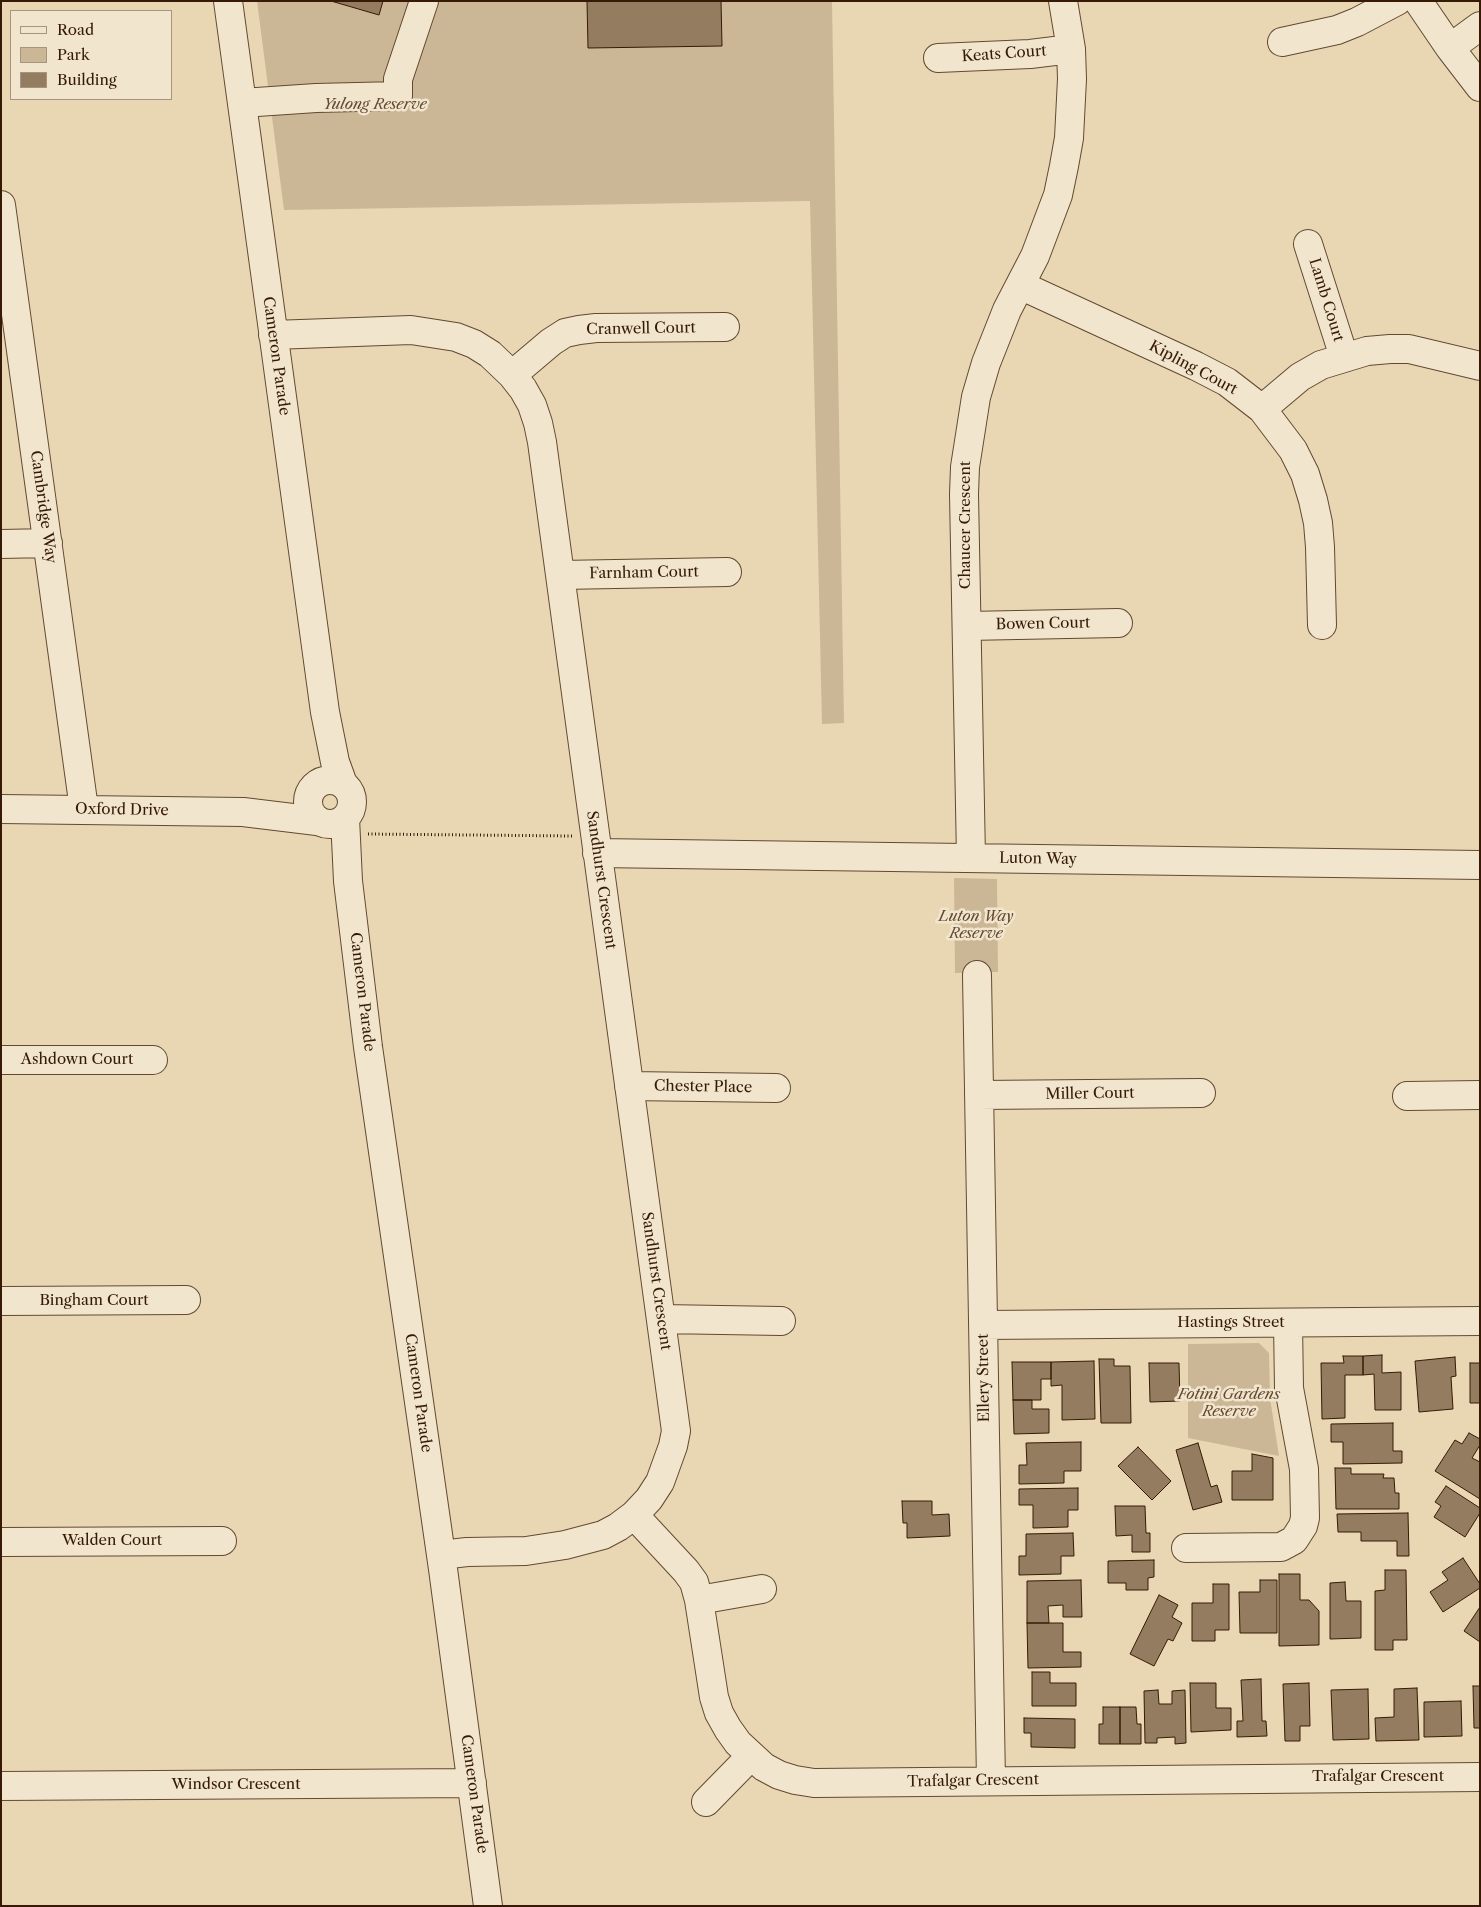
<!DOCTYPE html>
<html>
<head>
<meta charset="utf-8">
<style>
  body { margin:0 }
  #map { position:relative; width:1481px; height:1907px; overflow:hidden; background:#e9d7b3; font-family:"Libre Caslon Text",serif }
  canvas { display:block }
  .frame { position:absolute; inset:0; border:2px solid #361a06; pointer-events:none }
  .legend { position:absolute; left:10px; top:10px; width:162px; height:90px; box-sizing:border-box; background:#f1e5ce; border:1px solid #a6947e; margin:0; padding:6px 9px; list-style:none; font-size:15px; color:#361a06 }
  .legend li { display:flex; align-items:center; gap:10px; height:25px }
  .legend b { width:25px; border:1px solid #a6947e }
</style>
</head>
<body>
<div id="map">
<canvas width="1481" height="1907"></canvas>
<div class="frame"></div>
<ul class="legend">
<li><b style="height:6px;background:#f1e5ce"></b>Road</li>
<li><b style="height:14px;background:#cbb796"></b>Park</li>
<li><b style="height:14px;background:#937c60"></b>Building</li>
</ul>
</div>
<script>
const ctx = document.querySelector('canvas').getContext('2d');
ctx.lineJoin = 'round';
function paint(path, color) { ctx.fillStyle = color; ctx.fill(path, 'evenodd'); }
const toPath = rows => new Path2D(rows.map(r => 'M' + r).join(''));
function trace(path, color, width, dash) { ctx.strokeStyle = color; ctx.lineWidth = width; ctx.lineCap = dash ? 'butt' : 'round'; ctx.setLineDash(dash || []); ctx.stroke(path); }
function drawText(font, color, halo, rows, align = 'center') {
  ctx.font = font + ' "Libre Caslon Text",serif'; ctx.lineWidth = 5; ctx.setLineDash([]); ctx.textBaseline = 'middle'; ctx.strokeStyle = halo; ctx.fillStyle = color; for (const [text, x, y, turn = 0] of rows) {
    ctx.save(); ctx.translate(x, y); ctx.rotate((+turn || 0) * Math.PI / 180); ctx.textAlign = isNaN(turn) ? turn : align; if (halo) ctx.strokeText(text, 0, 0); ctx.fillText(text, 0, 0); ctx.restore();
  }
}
const green = toPath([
  [257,1,832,1,844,723,822,724,810,201,284,210],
  [954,878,997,879,998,972,955,973],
  [1259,1343,1269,1353,1270,1398,1279,1456,1188,1438,1188,1344]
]);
const building = toPath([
  [331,1,383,1,379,15,331,1],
  [587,1,721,1,722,46,588,48,587,1],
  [1382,1355,1382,1373,1401,1372,1401,1410,1375,1410,1374,1374,1363,1375,1363,1356,1382,1355],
  [1343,1356,1363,1356,1363,1375,1345,1375,1345,1418,1322,1419,1321,1363,1344,1363,1343,1356],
  [1455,1357,1456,1376,1451,1377,1453,1409,1419,1412,1415,1361,1455,1357],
  [1099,1359,1114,1359,1114,1366,1130,1366,1131,1423,1101,1423,1099,1359],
  [1094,1361,1095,1419,1062,1420,1062,1385,1051,1386,1051,1362,1094,1361],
  [1012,1362,1051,1362,1051,1379,1041,1379,1041,1400,1013,1400,1012,1362],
  [1149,1363,1179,1363,1180,1401,1150,1402,1149,1363],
  [1470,1363,1480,1363,1480,1403,1470,1403,1470,1363],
  [1013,1400,1032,1400,1032,1409,1049,1409,1049,1433,1014,1434,1013,1400],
  [1393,1423,1393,1451,1402,1451,1402,1463,1343,1464,1343,1442,1331,1442,1331,1424,1393,1423],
  [1469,1433,1480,1439,1480,1445,1472,1458,1480,1462,1480,1499,1435,1471,1455,1440,1462,1444,1469,1433],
  [1081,1442,1081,1471,1064,1471,1064,1483,1019,1484,1019,1465,1027,1465,1026,1443,1081,1442],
  [1198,1443,1211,1487,1217,1485,1222,1502,1193,1510,1176,1450,1198,1443],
  [1138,1447,1171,1481,1152,1500,1118,1466,1138,1447],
  [1252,1454,1273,1458,1273,1500,1232,1500,1232,1471,1252,1471,1252,1454],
  [1335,1468,1351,1468,1351,1474,1384,1474,1383,1478,1394,1478,1395,1493,1399,1493,1399,1509,1336,1509,1335,1468],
  [1446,1486,1480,1508,1480,1513,1465,1537,1434,1517,1441,1506,1435,1502,1446,1486],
  [1078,1488,1078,1510,1068,1510,1068,1527,1033,1528,1033,1505,1019,1505,1019,1489,1078,1488],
  [902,1501,932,1501,932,1515,949,1514,950,1536,907,1538,907,1523,903,1523,902,1501],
  [1115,1506,1145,1506,1146,1533,1150,1533,1150,1552,1132,1552,1132,1535,1116,1536,1115,1506],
  [1408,1513,1409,1556,1397,1556,1397,1541,1361,1541,1361,1532,1338,1532,1337,1514,1408,1513],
  [1073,1533,1074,1556,1061,1556,1061,1574,1019,1575,1019,1556,1026,1556,1026,1534,1073,1533],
  [1463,1558,1480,1584,1480,1588,1443,1612,1430,1592,1448,1580,1442,1572,1463,1558],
  [1154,1560,1154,1577,1148,1578,1148,1590,1126,1590,1126,1583,1108,1583,1108,1561,1154,1560],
  [1385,1570,1406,1570,1407,1640,1393,1640,1393,1650,1375,1650,1375,1591,1385,1590,1385,1570],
  [1279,1574,1300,1574,1300,1600,1309,1600,1319,1611,1319,1645,1279,1646,1279,1574],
  [1081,1580,1082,1617,1063,1617,1063,1605,1048,1606,1049,1623,1027,1623,1027,1581,1081,1580],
  [1260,1580,1277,1580,1277,1633,1240,1633,1239,1592,1260,1592,1260,1580],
  [1345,1582,1346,1601,1361,1601,1361,1638,1330,1639,1330,1583,1345,1582],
  [1213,1584,1229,1584,1229,1630,1215,1630,1215,1641,1192,1641,1192,1603,1213,1603,1213,1584],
  [1159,1595,1178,1605,1172,1617,1182,1623,1173,1641,1168,1639,1154,1666,1130,1654,1159,1595],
  [1480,1607,1480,1642,1464,1631,1480,1607],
  [1027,1623,1063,1623,1063,1652,1081,1652,1081,1667,1028,1668,1027,1623],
  [1032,1672,1050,1672,1050,1683,1076,1683,1076,1706,1032,1706,1032,1672],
  [1261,1679,1262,1721,1266,1721,1267,1736,1237,1737,1237,1721,1243,1721,1241,1680,1261,1679],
  [1190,1683,1216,1683,1216,1708,1231,1708,1231,1730,1191,1732,1190,1683],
  [1309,1683,1310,1726,1300,1726,1300,1741,1285,1741,1283,1684,1309,1683],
  [1473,1686,1480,1686,1480,1728,1474,1728,1473,1686],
  [1417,1688,1419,1740,1376,1741,1375,1718,1394,1717,1394,1689,1417,1688],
  [1368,1689,1369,1739,1333,1740,1331,1690,1368,1689],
  [1158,1690,1159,1704,1172,1704,1172,1691,1185,1690,1186,1743,1175,1744,1175,1737,1157,1738,1157,1743,1145,1743,1144,1691,1158,1690],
  [1461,1701,1462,1736,1424,1737,1424,1702,1461,1701],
  [1103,1707,1120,1707,1120,1744,1099,1744,1099,1724,1103,1724,1103,1707],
  [1120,1707,1136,1707,1137,1724,1141,1724,1141,1744,1120,1744,1120,1707],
  [1024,1718,1075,1719,1075,1748,1031,1747,1031,1733,1024,1733,1024,1718]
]);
const path = toPath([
  [368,834,572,836]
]);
const minor = toPath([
  [228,1,325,712,335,762,343,784],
  [1418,1,1450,48,1480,87],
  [1282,42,1337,30,1357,22,1397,1],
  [1450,48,1480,26],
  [938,58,1030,54,1071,49],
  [242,103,316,98,398,96,398,79,424,1],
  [1,205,84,809],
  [1308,244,1344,357],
  [1020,285,1196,366,1227,382,1262,409,1293,450,1305,474,1313,500,1318,523,1320,547,1322,625],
  [273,335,411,330,456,337,474,344,490,354,512,375,523,389,532,405,538,423,542,442,676,1431,673,1446,660,1482,649,1499,634,1515,618,1527,603,1535,565,1545,526,1551,467,1552,441,1555],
  [512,375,551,342,565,333,579,330,596,328,725,327],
  [1262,409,1300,377,1321,365,1367,351,1390,349,1409,349,1480,366],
  [1,544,48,543],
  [560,575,727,572],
  [967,626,1118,623],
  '308 802a22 22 0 1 1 44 0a22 22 0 1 1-44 0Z',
  [1,809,243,812,317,821],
  [345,818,348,881,368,1047,443,1569,488,1906],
  [597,853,1480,865],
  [971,858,964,494,965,467,976,397,986,363,1007,310,1035,256,1058,195,1064,166,1069,138,1072,79,1071,49,1063,1],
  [977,975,991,1781],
  [1,1060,153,1060],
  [629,1086,776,1088],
  [979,1095,1201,1093],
  [1407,1096,1480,1095],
  [1,1301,186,1300],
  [662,1319,781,1321],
  [983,1325,1480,1321],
  [634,1515,686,1571,694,1582,699,1600,714,1697,719,1713,728,1729,738,1743,764,1767,779,1775,795,1780,814,1783,1480,1777],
  [1,1542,222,1541],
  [1186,1548,1281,1547,1294,1540,1303,1526,1305,1518,1304,1469,1289,1388,1288,1323],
  [699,1600,762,1589],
  [1,1786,472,1783],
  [706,1802,751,1756]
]);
const streetNames = [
  ["Keats Court",1004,54,-4],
  ["Lamb Court",1326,300,73],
  ["Cranwell Court",641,329,-1],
  ["Cameron Parade",276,356,82],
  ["Kipling Court",1193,368,28],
  ["Cambridge Way",43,507,82],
  ["Chaucer Crescent",966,525,-90],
  ["Farnham Court",644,573,-1],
  ["Bowen Court",1043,624,-1],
  ["Oxford Drive",122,810,1],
  ["Luton Way",1038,859,1],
  ["Sandhurst Crescent",601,880,82],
  ["Cameron Parade",362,992,83],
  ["Ashdown Court",77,1060],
  ["Chester Place",703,1087,1],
  ["Miller Court",1090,1094,-1],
  ["Sandhurst Crescent",656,1281,82],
  ["Bingham Court",94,1301],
  ["Hastings Street",1231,1323],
  ["Ellery Street",984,1378,-91],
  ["Cameron Parade",418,1393,82],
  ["Walden Court",112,1541],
  ["Trafalgar Crescent",1378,1777],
  ["Trafalgar Crescent",973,1781,-1],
  ["Windsor Crescent",236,1785],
  ["Cameron Parade",474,1794,82]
];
const parkNames = [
  ["Yulong Reserve",375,105],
  ["Luton Way",976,917],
  ["Reserve",976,934],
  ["Fotini Gardens",1229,1395],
  ["Reserve",1229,1412]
];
paint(green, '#cbb796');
paint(building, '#937c60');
trace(building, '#361a06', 1);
trace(minor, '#634931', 30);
trace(path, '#361a06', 3, [1, 2.5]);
trace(minor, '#f1e5ce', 28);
drawText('15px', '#361a06', '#f1e5ce', streetNames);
drawText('italic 15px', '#634931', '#f1e5ce', parkNames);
</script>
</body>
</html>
